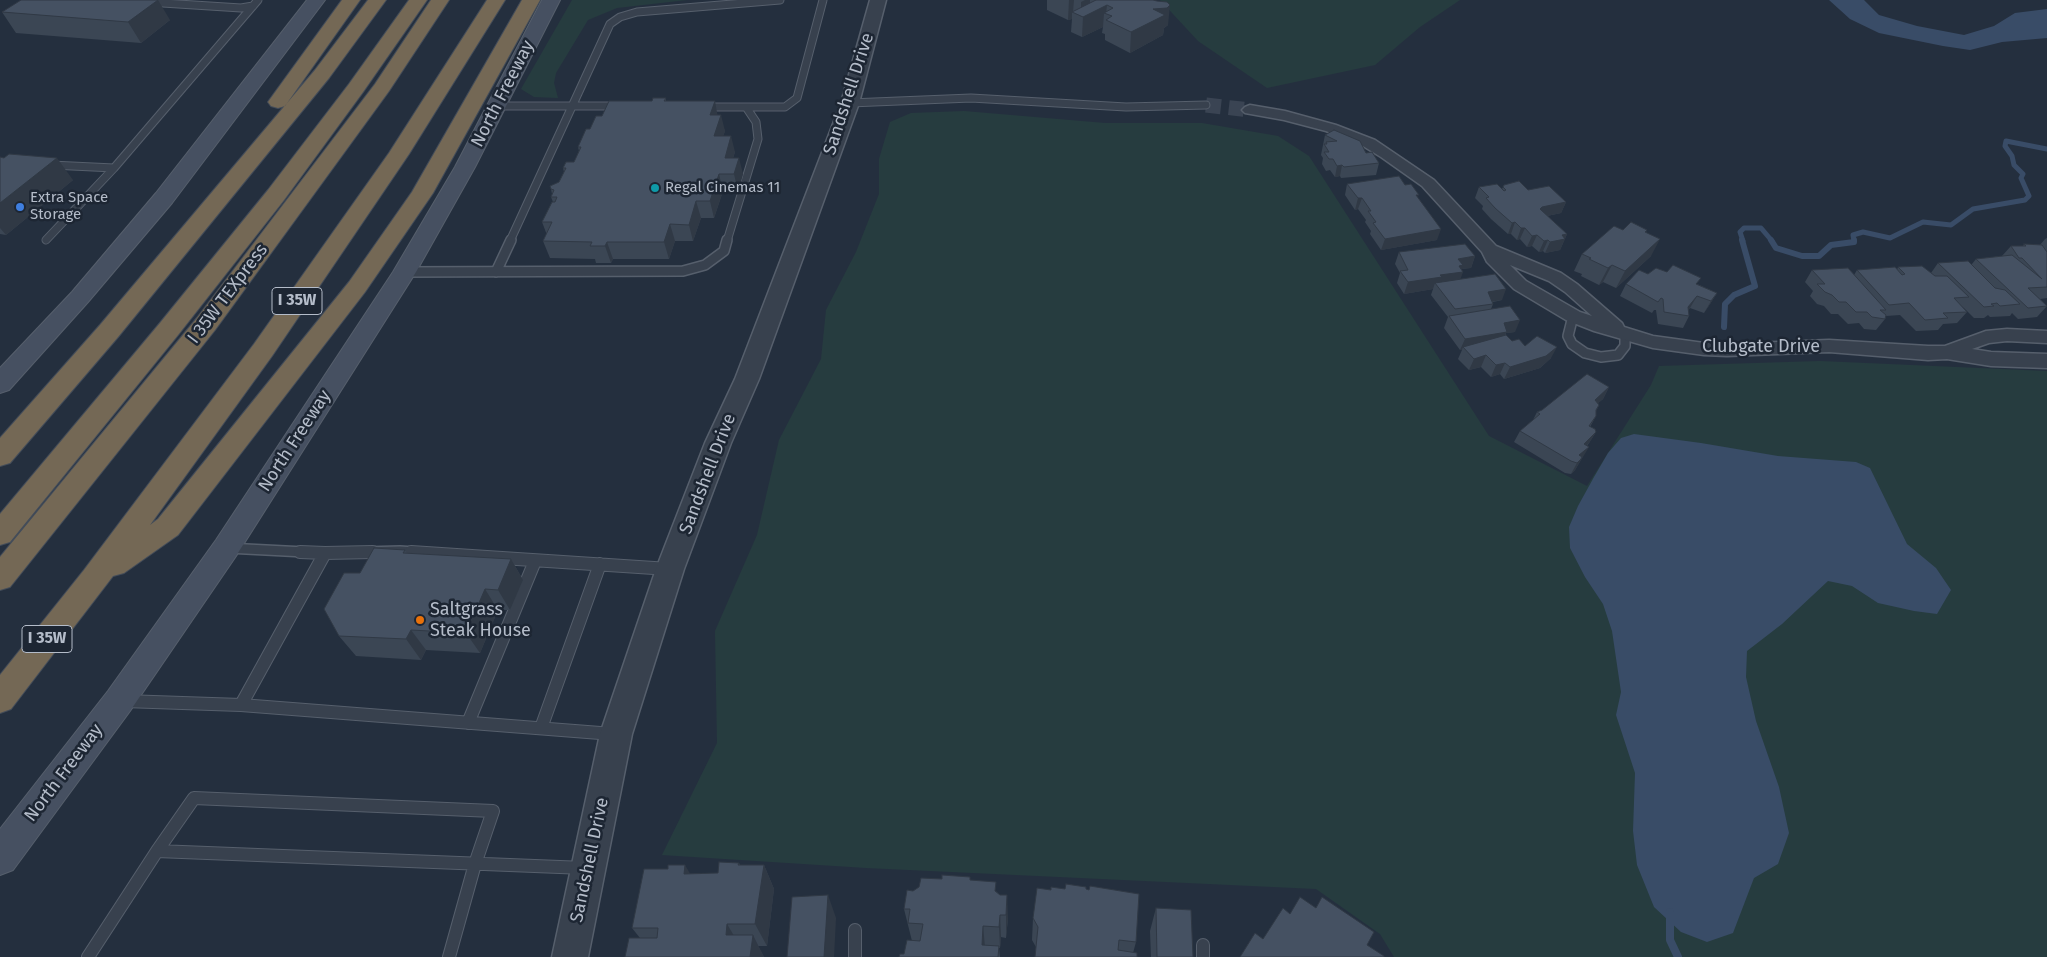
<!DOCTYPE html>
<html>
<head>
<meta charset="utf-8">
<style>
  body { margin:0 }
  canvas { display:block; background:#242f3e }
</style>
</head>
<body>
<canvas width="2047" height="957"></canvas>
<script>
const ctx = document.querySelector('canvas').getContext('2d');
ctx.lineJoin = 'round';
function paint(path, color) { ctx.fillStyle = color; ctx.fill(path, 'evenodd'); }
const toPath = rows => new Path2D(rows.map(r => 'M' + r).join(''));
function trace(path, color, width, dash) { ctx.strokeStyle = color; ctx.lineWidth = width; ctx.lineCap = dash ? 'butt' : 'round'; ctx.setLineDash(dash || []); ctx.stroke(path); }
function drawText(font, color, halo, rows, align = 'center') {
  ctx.font = font + ' "Fira Sans",sans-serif'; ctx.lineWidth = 5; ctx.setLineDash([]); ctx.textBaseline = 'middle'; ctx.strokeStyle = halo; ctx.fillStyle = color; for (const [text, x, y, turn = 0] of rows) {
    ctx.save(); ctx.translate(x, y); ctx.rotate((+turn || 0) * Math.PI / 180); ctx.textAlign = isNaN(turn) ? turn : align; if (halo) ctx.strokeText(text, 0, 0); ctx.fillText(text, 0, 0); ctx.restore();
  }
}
const green = toPath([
  [572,0,687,0,617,8,588,20,556,73,554,83,558,98,534,97,521,89],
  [1160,0,1460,0,1420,27,1375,65,1267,88,1198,41],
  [964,111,1105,123,1202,123,1278,136,1309,156,1489,436,1587,486,1651,385,1659,366,1820,361,2047,371,2047,957,1394,957,1380,934,1316,889,866,868,662,855,717,743,715,631,757,535,779,440,821,359,826,310,856,252,879,194,879,159,890,122,911,113]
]);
const water = toPath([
  [1829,0,1864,0,1879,15,1917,26,1964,35,1994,26,2015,13,2047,9,2047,38,2002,42,1970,50,1943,46,1879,33,1850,19],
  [1634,434,1701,443,1778,456,1856,462,1870,468,1907,544,1936,568,1951,590,1937,614,1914,611,1878,603,1852,586,1828,581,1782,624,1747,651,1746,677,1756,721,1779,787,1789,833,1778,864,1754,878,1733,933,1707,942,1681,932,1654,907,1637,865,1633,831,1635,773,1616,715,1621,692,1612,631,1603,604,1585,577,1570,548,1569,527,1578,506,1594,477,1608,453,1621,438]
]);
const streamFar2 = toPath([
  [1743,241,1740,232,1744,228,1761,228,1772,241],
  [1854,241,1853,235,1863,232,1890,238,1923,222,1951,225,1973,209,2025,200,2029,196,2021,178,2023,174,2014,165,2012,156,2005,146,2006,141,2047,149]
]);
const streamFar1 = toPath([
  [1771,240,1776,248,1802,256,1819,256,1831,245,1854,242,1854,240],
  [1724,327,1725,304,1734,295,1755,286,1742,240]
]);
const stream = toPath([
  [1670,912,1670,940,1678,957]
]);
const minorTunnel = toPath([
  [1206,105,1250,110]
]);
const serviceFar2 = toPath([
  [147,2,241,8,253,6],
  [850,103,971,98,1126,107,1206,105],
  [497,106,620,106],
  [702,107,746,107,756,122,758,139,727,241],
  [746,107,785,107,797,98,823,0],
  [51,165,114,168,258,0],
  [46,240,114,168],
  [510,241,610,24,620,17,637,12,780,0]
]);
const serviceFar1 = toPath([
  [404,272,683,271,705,265,724,251,727,240],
  [496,272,511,240],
  [1573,316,1568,336,1572,344,1585,353,1601,357,1618,355,1625,346,1625,334],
  [227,548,324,553],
  [326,553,400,551,429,553]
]);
const service = toPath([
  [300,552,325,553,241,705,613,734],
  [411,552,669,569],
  [325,553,373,552],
  [124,701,241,705],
  [468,723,535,561],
  [541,728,600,564],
  [157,851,194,798,493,811,475,864,449,957],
  [855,930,855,957],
  [1203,945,1203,957],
  [88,957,157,851,585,868]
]);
const minor = toPath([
  [1250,105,1285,111,1336,125,1375,140,1434,180,1496,246,1561,273,1577,284,1622,323,1624,327,1653,336,1704,343,1727,344,1829,340,1928,346,1945,346,1986,331,2007,329,2047,331,2047,343,2007,341,1989,343,1972,349,1991,352,2047,354,2047,368,1991,366,1947,359,1928,360,1829,352,1727,356,1704,355,1653,348,1594,331,1566,320,1514,289,1487,262,1482,252,1422,186,1381,157,1363,146,1326,131,1284,120,1245,113,1242,110,1245,107,1250,105],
  [1510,265,1549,281,1565,292,1592,316,1580,312,1526,281,1510,265]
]);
const tertiary = toPath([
  [870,0,886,0,859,103,759,379,731,443,684,569,632,734,588,957,552,957,600,734,656,569,705,443,735,379,841,103,870,0]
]);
const secondary = toPath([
  [307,0,325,0,172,203,88,302,9,390,0,393,0,368,72,292,156,193,307,0],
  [542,0,560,0,475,167,416,272,236,556,130,711,13,870,0,875,0,829,108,691,216,540,393,272,455,167,542,0]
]);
const motorway = toPath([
  [342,0,360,0,285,106,278,108,271,106,268,102,342,0],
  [368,0,386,0,329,78,118,337,10,463,0,466,0,438,100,325,315,70,368,0],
  [409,0,427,0,363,92,284,200,178,335,10,542,0,545,0,514,160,323,268,190,349,84,409,0],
  [431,0,449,0,389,91,215,330,10,587,0,590,0,557,197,318,375,84,431,0],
  [487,0,505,0,409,154,272,356,150,525,158,519,349,282,412,192,522,0,540,0,433,193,365,292,178,535,124,573,113,576,11,709,0,713,0,675,84,570,254,344,389,153,487,0]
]);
const wall = toPath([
  [1047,0,1153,0,1168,25,1164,28,1163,35,1130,53,1105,40,1105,34,1102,33,1103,27,1082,37,1071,32,1072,19,1068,20,1047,10],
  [2,12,170,20,141,43,16,33],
  [666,98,666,101,718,115,725,131,723,136,735,152,733,158,743,174,738,191,723,191,714,218,701,218,693,241,675,241,669,259,613,259,611,263,596,263,595,259,550,258,543,241,547,235,542,222,553,202,551,197,552,194,551,189,559,182,564,172,563,168,574,162,579,151,578,147,590,129,652,101],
  [1325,135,1366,153,1379,163,1376,175,1341,178,1340,176,1335,177,1330,170,1326,171,1322,164,1323,158,1321,155],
  [0,157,73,180,6,235,0,234],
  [1347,184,1405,185,1418,198,1437,240,1381,250,1370,234,1371,231,1365,222,1366,220,1358,209,1355,210,1345,195],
  [1504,185,1528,190,1566,202,1561,213,1547,216,1567,234,1560,250,1545,253,1543,251,1539,252,1532,246,1527,247,1520,239,1517,240,1511,234,1508,234,1491,219,1482,209,1483,206,1475,198,1479,187,1502,189],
  [1623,230,1647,230,1646,232,1651,256,1616,288,1603,282,1599,285,1581,276,1582,274,1574,271,1582,254],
  [2047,238,2047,298,2040,299,2047,306,2037,317,2018,319,2012,313,2010,316,1990,317,1988,315,1984,318,1974,318,1962,306,1967,312,1957,323,1943,324,1938,330,1916,331,1900,315,1886,316,1885,319,1876,330,1864,329,1859,323,1848,324,1838,314,1831,314,1824,306,1817,304,1810,296,1813,291,1805,282,1812,270,1854,275,1857,270,1897,270,1898,267,1931,273,1938,263,1972,264,1976,259,2002,256,2011,246,2023,246,2024,244,2040,245,2045,239],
  [1399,252,1475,256,1471,268,1461,269,1460,279,1502,300,1493,302,1493,304,1491,309,1515,332,1506,333,1506,335,1512,341,1525,346,1551,358,1540,368,1504,379,1500,374,1491,377,1481,367,1469,370,1458,359,1462,350,1460,350,1444,328,1448,317,1431,295,1433,289,1404,294,1397,283,1400,273,1395,264],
  [1648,274,1697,284,1717,293,1710,304,1704,313,1690,308,1688,310,1689,316,1683,328,1658,324,1656,310,1654,310,1652,313,1620,296,1626,284],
  [1609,387,1603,399,1598,403,1599,405,1596,411,1596,416,1590,427,1596,432,1589,443,1587,446,1582,458,1575,470,1571,474,1565,473,1514,442,1520,431,1533,420,1537,412],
  [405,550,407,553,511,559,523,580,510,610,498,610,480,653,426,650,421,660,356,656,339,636,360,573],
  [739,863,740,865,764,865,774,889,767,946,758,946,764,957,625,957,640,938,632,928,690,874,718,873],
  [970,880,997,892,1008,918,1006,938,1001,937,1000,948,999,948,1000,957,899,957,904,954,912,941,904,909,913,891],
  [1065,889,1086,889,1136,942,1133,953,1036,947,1032,940,1033,918,1051,890],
  [1156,908,1193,957,1151,957,1150,931]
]);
const shadedWall = toPath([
  [158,0,170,20,141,43,128,22],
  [1069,0,1074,0,1073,12,1072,12,1072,19,1068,20],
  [1085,0,1090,0,1089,14,1107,5,1106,14,1104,13,1103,27,1082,37,1083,17,1081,16,1081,2],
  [1170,5,1168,25,1164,28,1163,35,1130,53,1131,32,1153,9],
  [715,101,718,118,710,115],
  [721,115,725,131,718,152,714,136],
  [731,136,735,152,728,174,725,158],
  [57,158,73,180,6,235,0,228,0,203],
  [739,158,743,174,738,191,734,174],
  [1342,165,1340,176,1335,177,1337,166],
  [719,174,723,191,714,218,710,201],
  [1358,198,1362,198,1358,209,1355,210],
  [696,201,701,218,693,241,689,225],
  [1566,202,1561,213,1537,218,1540,209,1542,207],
  [1515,222,1511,234,1508,234,1512,223],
  [670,224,675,241,669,259,664,242],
  [1521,228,1525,228,1520,239,1517,240],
  [1441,229,1437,240,1381,250,1385,239],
  [1567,234,1560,250,1545,253,1550,242,1562,235],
  [1537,235,1532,246,1527,247,1532,236],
  [1660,239,1651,256,1616,288,1625,271],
  [1548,240,1543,251,1539,252,1544,241],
  [607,242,613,259,611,263,605,246],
  [1475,256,1471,268,1461,269,1463,272,1459,283,1435,283,1433,289,1404,294,1408,282,1440,275,1458,259],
  [1612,265,1603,282,1599,285,1608,268],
  [1506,289,1502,300,1483,303,1488,292],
  [1717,293,1710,304,1704,313,1711,301],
  [1697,296,1690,308,1684,315,1688,307],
  [1520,320,1515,332,1506,333,1502,343,1463,347,1462,350,1460,350,1465,339,1504,323],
  [1557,347,1551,358,1540,368,1504,379,1510,367],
  [1486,355,1481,367,1469,370,1474,359],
  [1505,363,1500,374,1491,377,1496,365],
  [1609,387,1603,399,1589,411,1595,400],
  [1596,432,1589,443,1577,455,1584,444],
  [1589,447,1575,470,1571,474,1577,463,1579,455],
  [511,559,523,580,510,610,498,590],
  [485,589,498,610,480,653,466,633],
  [411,630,426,650,421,660,406,639],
  [685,865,699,889,684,874],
  [764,865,774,889,767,946,755,924],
  [828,895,836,918,834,957,824,957],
  [1007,895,1008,918,1006,938,1006,915],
  [1000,915,1001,937,1000,948,999,927],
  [727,924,740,946,726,935],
  [983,926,985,947,982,945],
  [753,935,764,957,750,957]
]);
const building = toPath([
  [21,0,158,0,128,22,2,12,21,0],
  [1096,0,1153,0,1157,1,1167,2,1170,5,1167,8,1153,9,1165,15,1131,32,1106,20,1112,16,1104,13,1113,8,1107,5,1083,17,1072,12,1096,0],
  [653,98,666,98,664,101,715,101,710,115,721,115,714,136,731,136,725,158,739,158,734,174,719,174,710,201,696,201,689,225,670,224,664,242,607,242,605,246,590,246,592,242,543,241,552,222,542,222,552,202,555,202,557,197,551,197,554,190,551,189,550,186,559,182,566,168,563,168,566,162,574,162,581,147,578,147,586,129,590,129,596,116,602,116,609,101,652,101,653,98],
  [1334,130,1360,141,1366,153,1372,152,1379,163,1344,167,1342,165,1337,166,1333,159,1329,159,1324,152,1329,152,1324,144,1327,144,1326,142,1337,141,1325,135,1334,130],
  [9,154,57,158,0,203,0,157,4,158,9,154],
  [1399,176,1405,185,1411,184,1419,195,1416,195,1441,229,1385,239,1373,223,1376,222,1368,211,1371,211,1362,198,1358,198,1347,184,1399,176],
  [1519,181,1528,190,1549,186,1566,202,1542,207,1540,209,1567,234,1562,235,1565,239,1550,242,1548,240,1544,241,1537,235,1532,236,1525,228,1521,228,1515,222,1512,223,1495,208,1486,198,1489,197,1479,187,1497,184,1504,191,1506,190,1503,187,1504,185,1519,181],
  [1631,222,1647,230,1645,232,1660,239,1625,271,1612,265,1608,268,1589,259,1591,258,1582,254,1614,226,1623,230,1631,222],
  [1465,244,1475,256,1458,259,1463,265,1459,266,1463,272,1440,275,1442,277,1408,282,1400,271,1408,270,1399,252,1465,244],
  [2024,244,2042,245,2047,252,2047,287,2028,288,2047,306,2028,308,1976,259,2012,255,2042,279,2022,258,2019,258,2011,246,2026,246,2024,244],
  [1968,261,1995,288,2005,290,2020,304,2000,306,1997,303,1991,304,1994,306,1984,307,1938,263,1968,261],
  [1673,265,1701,278,1696,284,1717,293,1711,301,1697,296,1688,307,1689,316,1664,312,1663,299,1661,298,1658,302,1626,284,1639,270,1648,274,1656,268,1667,272,1673,265],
  [1922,266,1935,276,1947,276,1969,297,1954,298,1967,312,1943,313,1948,318,1925,320,1909,303,1889,305,1857,270,1895,267,1902,275,1905,274,1898,267,1922,266],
  [1848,268,1886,310,1880,310,1886,315,1885,319,1872,317,1867,312,1856,312,1846,302,1839,302,1832,295,1825,292,1817,284,1825,284,1812,270,1848,268],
  [1495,274,1506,289,1488,292,1493,304,1455,309,1435,283,1495,274],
  [1510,306,1520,320,1504,323,1507,332,1465,339,1449,316,1510,306],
  [1506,335,1512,341,1519,339,1525,346,1537,336,1557,347,1546,356,1510,367,1505,363,1496,365,1486,355,1474,359,1463,347,1506,335],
  [1587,374,1609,387,1595,400,1599,405,1596,410,1596,416,1589,426,1595,429,1596,432,1584,444,1589,447,1579,455,1582,457,1581,459,1577,463,1571,461,1520,431,1540,414,1537,412,1542,410,1587,374],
  [374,548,405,550,403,553,511,559,498,590,485,589,466,633,411,630,406,639,339,636,324,609,344,573,360,573,374,548],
  [719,862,739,863,738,865,764,865,755,924,727,924,726,935,753,935,750,957,625,957,629,938,657,938,658,928,632,928,644,869,668,869,668,865,685,865,684,874,718,873,719,862],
  [942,875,970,877,970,880,996,882,995,891,1000,895,1007,895,1006,915,1000,915,999,927,983,926,982,945,999,946,998,957,899,957,900,954,904,954,907,940,920,941,923,924,908,923,910,909,904,909,907,890,913,891,919,887,921,878,942,879,942,875],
  [1066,884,1086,887,1086,889,1089,890,1090,886,1139,894,1136,942,1119,940,1118,950,1137,953,1137,957,1035,957,1038,927,1033,918,1037,888,1051,890,1051,887,1065,889,1066,884],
  [828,895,824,957,787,957,792,897,828,895],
  [1300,897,1316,908,1322,897,1374,932,1367,945,1384,956,1384,957,1240,957,1255,933,1263,939,1283,908,1290,914,1300,897],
  [1156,908,1191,910,1193,957,1157,957,1156,908]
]);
const markers = [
  [655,188,5,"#0f9aa8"],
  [20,207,5,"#3f7fe0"],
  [420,620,5,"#e8710a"]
];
const farPoinames = [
  ["Regal Cinemas 11",665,188],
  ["Extra Space",30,198],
  ["Storage",30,215]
];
const shields = [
  [297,301,50],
  [47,639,50]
];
const shieldNames = [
  ["I 35W",297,301],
  ["I 35W",47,639]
];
const streetNames = [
  ["North Freeway",503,94,-63],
  ["Sandshell Drive",849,94,-72],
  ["I 35W TEXpress",228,294,-53],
  ["Clubgate Drive",1761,347],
  ["North Freeway",295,441,-57],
  ["Sandshell Drive",708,474,-69],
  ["North Freeway",64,773,-53],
  ["Sandshell Drive",590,860,-78]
];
const poiNames = [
  ["Saltgrass",430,610],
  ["Steak House",430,631]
];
paint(green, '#263c3f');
paint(water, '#394c67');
trace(streamFar2, '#394c67', 5);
trace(streamFar1, '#394c67', 6);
trace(stream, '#394c67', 8);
trace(minorTunnel, '#3a4453', 15, [15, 8]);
trace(serviceFar2, '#565f6c', 9);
trace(serviceFar1, '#565f6c', 12);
trace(service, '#565f6c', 14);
trace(minor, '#565f6c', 3);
trace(tertiary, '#565f6c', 3);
trace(secondary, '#565f6c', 2);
trace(motorway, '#434c59', 2);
trace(serviceFar2, '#38414e', 7);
trace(serviceFar1, '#38414e', 9);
trace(service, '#38414e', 12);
paint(minor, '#38414e');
paint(tertiary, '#38414e');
paint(secondary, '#465061');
paint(motorway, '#746855');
paint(wall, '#3b4654');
paint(shadedWall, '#303945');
paint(building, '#455162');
trace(building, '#303945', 1);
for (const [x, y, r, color] of markers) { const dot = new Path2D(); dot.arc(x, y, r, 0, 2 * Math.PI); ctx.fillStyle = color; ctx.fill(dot); trace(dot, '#1d2633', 2); }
drawText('15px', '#b4bcc9', '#1d2633', farPoinames, 'left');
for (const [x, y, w] of shields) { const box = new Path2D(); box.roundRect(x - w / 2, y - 13.5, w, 27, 4); ctx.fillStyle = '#1d2633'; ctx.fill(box); trace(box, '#b4bcc9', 1); }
drawText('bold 16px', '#b4bcc9', null, shieldNames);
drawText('18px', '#b4bcc9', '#1d2633', streetNames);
drawText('18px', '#b4bcc9', '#1d2633', poiNames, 'left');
</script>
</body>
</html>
